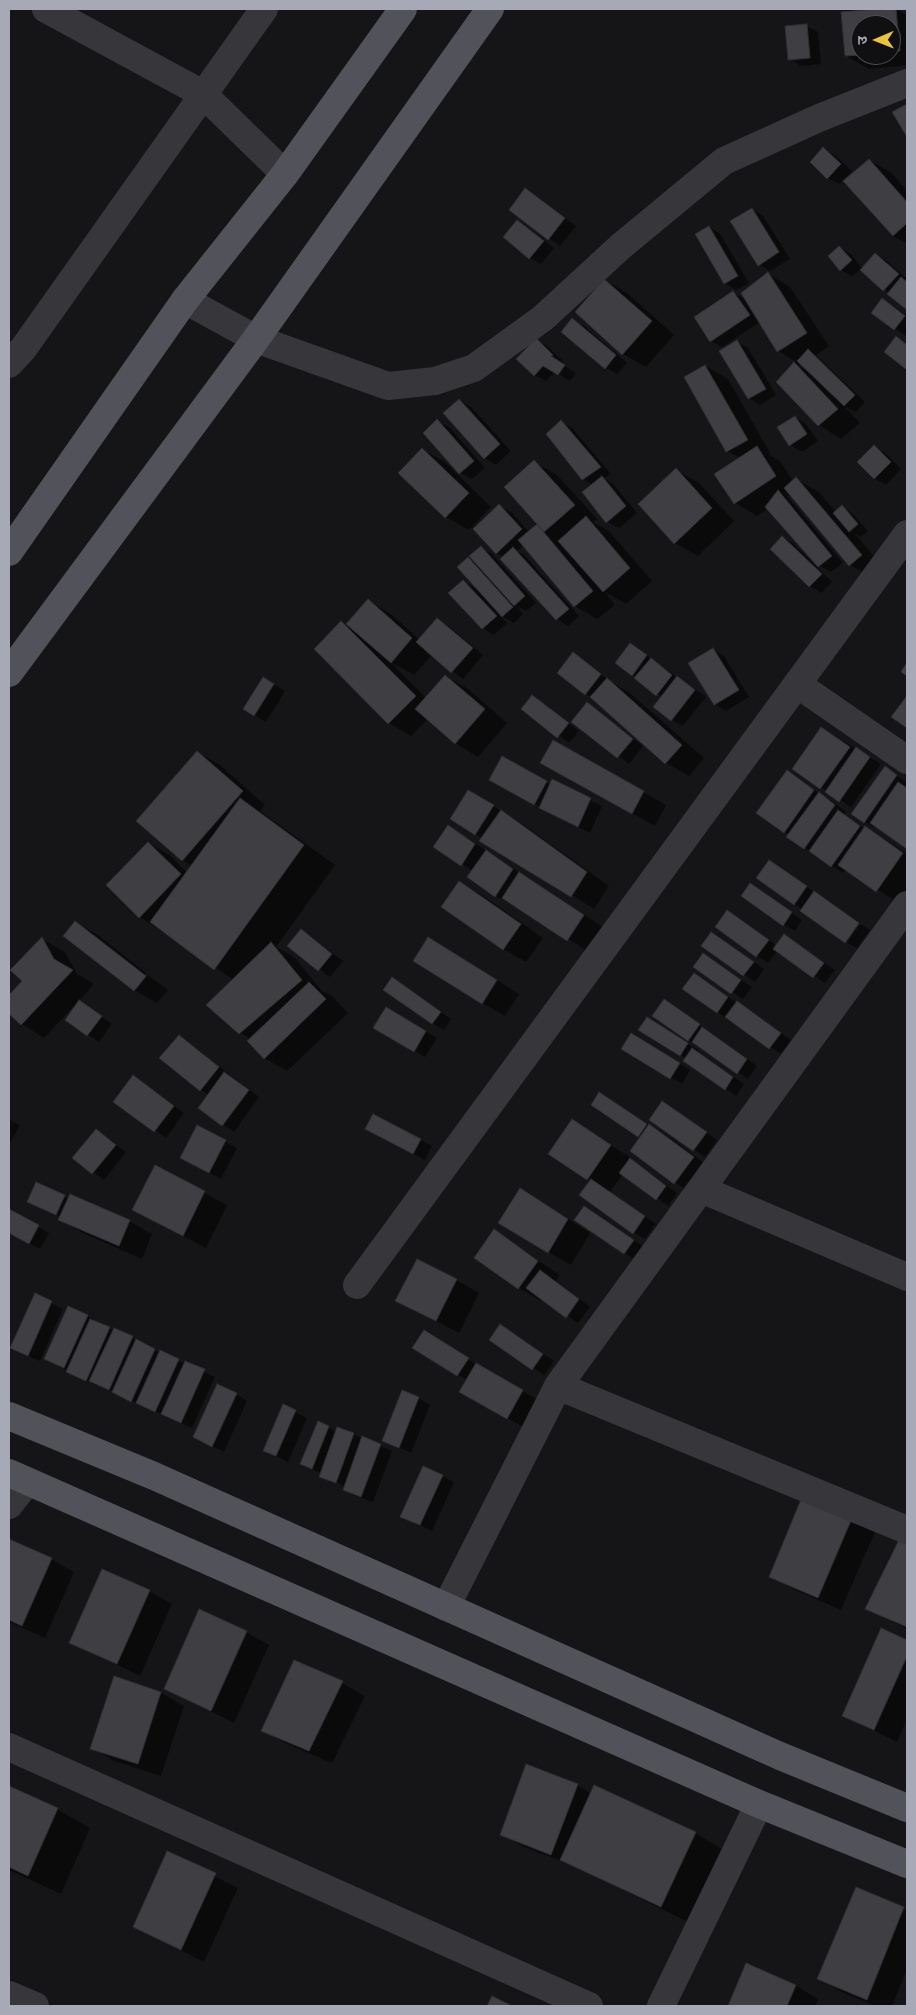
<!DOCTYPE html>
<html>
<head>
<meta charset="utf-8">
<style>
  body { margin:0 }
  #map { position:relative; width:916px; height:2015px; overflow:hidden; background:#151416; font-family:Inter,"Noto Sans Devanagari",sans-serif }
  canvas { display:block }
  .frame { position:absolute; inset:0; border:10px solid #a7a9b6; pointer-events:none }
  .north { position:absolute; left:851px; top:15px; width:50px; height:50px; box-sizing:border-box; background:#100f11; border:1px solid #4c4d53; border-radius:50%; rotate:269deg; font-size:14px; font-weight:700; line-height:20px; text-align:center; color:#a7a9b6 }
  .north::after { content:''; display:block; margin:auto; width:18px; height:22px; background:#e9c539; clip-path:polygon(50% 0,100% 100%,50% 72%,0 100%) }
</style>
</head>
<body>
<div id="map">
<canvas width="916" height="2015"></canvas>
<div class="frame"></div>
<div class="north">उ</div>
</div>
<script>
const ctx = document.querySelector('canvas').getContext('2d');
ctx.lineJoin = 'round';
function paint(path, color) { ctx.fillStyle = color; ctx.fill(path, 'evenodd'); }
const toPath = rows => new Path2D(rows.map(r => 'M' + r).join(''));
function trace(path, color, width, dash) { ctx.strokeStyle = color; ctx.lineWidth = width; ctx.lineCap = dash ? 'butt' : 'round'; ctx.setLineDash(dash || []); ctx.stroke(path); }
const shadow = toPath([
  [896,9,907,15,907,65,869,69,846,56,842,13],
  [861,25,891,25,891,55,861,55],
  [807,26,818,32,821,64,801,66,790,59],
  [824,149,835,155,852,171,839,184,828,178],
  [869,160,892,173,907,191,907,244,893,236],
  [526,190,576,226,560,246,511,210],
  [752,209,763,216,790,259,770,271,759,265],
  [518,221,554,248,541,264,530,258],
  [709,227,720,234,749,283,736,290,725,283],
  [839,247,851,254,863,269,876,254,887,261,907,279,907,308,861,269,852,276,841,270],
  [768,274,790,287,829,346,816,355,865,402,856,412,844,406,860,423,841,439,819,425,778,382,796,362,778,351,760,322,722,347,711,341,733,293,747,300],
  [802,363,810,372,798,366],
  [604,280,627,293,674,335,646,367,623,354],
  [882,300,907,316,906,336,873,313],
  [572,320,584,326,627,363,617,374,606,368],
  [536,340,547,346,564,362,562,364,576,373,570,381,555,372,546,381,534,375],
  [737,342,748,348,776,395,760,405,749,398],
  [705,366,728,379,770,453,768,454,780,461,793,481,796,479,819,492,836,512,842,507,853,514,868,531,861,537,855,534,884,568,873,578,850,565,791,494,787,496,843,563,831,572,818,565,768,509,757,516,735,503,740,458,727,451],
  [460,400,471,407,511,451,496,465,484,458],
  [795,417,806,424,818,441,802,452,790,445],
  [437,421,449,427,485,468,472,479,460,473,424,433],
  [561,422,572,428,611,474,604,478,613,484,637,513,619,528,607,522,593,485,583,479],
  [874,447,885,453,901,469,886,485,874,478],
  [422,449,445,462,491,507,469,530,446,517,399,473],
  [534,462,557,475,597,519,593,522,609,531,652,581,626,604,605,592,615,605,597,619,575,606,524,545,517,551,524,555,579,616,568,626,557,619,502,559,504,557,496,553,499,506,511,512,529,532,539,524],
  [676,470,699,483,734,521,698,556,675,543],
  [783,537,794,544,832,582,821,593,810,586,772,549],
  [481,548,492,554,536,603,526,611,517,606,523,614,514,623,500,615,507,623,494,635,483,628,450,593,463,581,479,591,468,559,478,564],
  [368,601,391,614,420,640,437,619,448,626,483,655,463,679,432,655,414,675,390,662,426,698,445,676,468,689,507,723,478,757,455,743,428,719,411,736,389,723,341,623,351,628],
  [631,645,706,697,683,726,672,720,662,697,632,675],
  [713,649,724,656,749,697,726,711,715,704],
  [574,654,611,682,630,693,704,758,689,776,666,763,595,699,586,694],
  [264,678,285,691,266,722,244,709],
  [533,696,579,731,569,743,523,708],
  [587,704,643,746,629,764,573,721],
  [822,728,881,764,851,807,793,769],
  [197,752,220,765,265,805,260,811,335,865,276,947,294,957,322,991,332,996,348,1013,287,1071,264,1058,251,1039,240,1033,208,1005,234,980,140,917,108,885,148,843,171,856,187,873,192,866,182,860],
  [502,758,551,785,552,781,602,806,590,833,552,814,491,779],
  [885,768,907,782,905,787,907,788,907,847,877,826,876,828,865,822],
  [787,772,836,804,846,812,844,815,865,829,888,841,907,854,907,893,900,904,846,869,843,873,832,866,788,837,790,835,784,832],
  [565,776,643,792,666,805,655,826],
  [480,798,524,825,609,886,594,909,452,819],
  [459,833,606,929,591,953,507,901,495,896,473,871,462,864],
  [769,861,858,922,845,941,758,877],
  [459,882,482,895,543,938,526,962,503,949],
  [762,891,802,920,795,931,784,925],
  [738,918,777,946,784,936,835,970,825,983,777,951,768,963,716,927],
  [75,922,98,935,146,973,134,989,137,989,148,975,168,990,157,1003,134,990,65,936],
  [860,924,870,930,857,948,847,943],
  [302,930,343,961,330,977,289,946],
  [711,933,764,969,755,982,703,946],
  [42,939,65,952,77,974,94,984,79,1001,112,1024,99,1042,66,1020,75,1005,44,1038,22,1024,9,1012,9,997,24,981],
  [451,951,519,994,505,1016,482,1003],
  [704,955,752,987,743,999,695,967],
  [393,979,451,1019,444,1030,432,1023],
  [705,981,791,1040,781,1054,717,1012],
  [386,1008,437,1038,425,1057,375,1028],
  [675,1008,757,1066,748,1079,688,1040],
  [658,1025,698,1050,697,1052,744,1084,736,1096,687,1059,640,1030],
  [179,1036,259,1097,234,1132,199,1108,209,1095,201,1090],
  [643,1042,690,1070,682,1084,623,1049],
  [144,1084,184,1113,166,1138,115,1101],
  [611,1100,672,1139,715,1171,697,1196,675,1183,642,1137,593,1104],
  [663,1103,717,1140,705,1157,651,1119],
  [374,1115,432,1146,425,1160,378,1135],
  [9,1119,20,1126,9,1144],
  [572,1121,633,1159,632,1161,677,1193,668,1206,623,1174,610,1192,656,1224,645,1239,634,1233,591,1181,550,1154],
  [197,1126,237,1148,221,1179,193,1164],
  [96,1130,126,1152,104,1180,74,1158],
  [155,1167,227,1205,206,1248,134,1210],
  [64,1197,129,1221,152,1234,142,1259,83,1233,60,1220,61,1217,40,1208],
  [543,1203,590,1233,571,1265,548,1252],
  [585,1207,644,1247,636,1260,624,1253],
  [9,1210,49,1233,40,1249,9,1232],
  [494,1231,560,1275,556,1281,590,1307,578,1323,543,1299,541,1301,519,1288,476,1258],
  [456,1280,479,1293,459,1333,397,1300],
  [35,1295,63,1309,40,1361,23,1354],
  [87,1316,114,1331,133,1338,160,1353,215,1377,192,1428,98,1385,97,1386,57,1365],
  [512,1332,554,1361,544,1375,491,1340],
  [436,1338,479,1366,545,1404,530,1431,461,1391,467,1380,414,1347],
  [236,1394,247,1401,224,1452,206,1443],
  [418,1398,430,1405,411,1453,384,1440],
  [283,1406,307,1418,288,1462,264,1450],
  [318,1423,337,1432,353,1434,392,1451,373,1502,355,1496,345,1490,345,1487,331,1479,330,1481,335,1484,332,1483,321,1476,322,1474,302,1464],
  [442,1476,454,1482,432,1531,402,1516],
  [852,1519,875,1532,841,1610,793,1589,771,1576],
  [9,1540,51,1559,74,1572,45,1638,9,1622],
  [899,1542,907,1545,907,1629,867,1609],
  [149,1591,172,1604,140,1676,71,1642],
  [881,1630,907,1641,907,1719,897,1742,843,1715],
  [246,1632,269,1645,234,1723,165,1688],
  [115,1678,161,1693,184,1706,161,1776,114,1761,92,1748],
  [342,1683,365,1696,332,1763,285,1743,263,1730],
  [577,1785,592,1794,695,1833,727,1852,694,1925,574,1866,524,1847,502,1834],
  [9,1787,57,1809,90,1828,61,1894,9,1870],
  [168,1853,238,1888,204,1962,134,1927],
  [856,1888,907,1911,907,1969,892,2006,876,2006,842,1992,819,1979],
  [747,1965,796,1986,818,1999,815,2006,730,2006]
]);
const building = toPath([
  [877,9,896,9,900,51,891,52,891,25,861,25,861,55,845,56,841,12,877,9],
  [807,24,810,58,788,60,785,26,807,24],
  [907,104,907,137,892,112,907,104],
  [823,147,841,164,827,179,810,162,823,147],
  [869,159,907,202,907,223,893,236,843,181,869,159],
  [525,188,565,218,548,240,509,210,525,188],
  [752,208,779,252,758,266,730,221,752,208],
  [517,220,544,241,529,259,503,237,517,220],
  [709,226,738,276,724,284,695,234,709,226],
  [839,246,852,260,840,271,828,256,839,246],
  [875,253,899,274,883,291,860,270,875,253],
  [768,272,807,333,777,352,741,293,768,272],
  [901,277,907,282,907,310,887,294,901,277],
  [604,279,652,321,622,355,575,312,604,279],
  [733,291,750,315,710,342,694,317,733,291],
  [882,298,905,316,894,330,871,313,882,298],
  [572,318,616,355,605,369,561,332,572,318],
  [896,336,907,345,907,370,884,352,896,336],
  [536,338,553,355,551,356,565,365,558,375,543,366,534,376,516,359,536,338],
  [737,340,766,389,748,399,719,351,737,340],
  [808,349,855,395,844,406,797,361,808,349],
  [794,362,838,409,818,426,776,382,794,362],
  [705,365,748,440,726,452,684,377,705,365],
  [459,399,500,444,484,459,443,413,459,399],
  [795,416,807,434,789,446,777,427,795,416],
  [437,419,474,461,459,474,423,433,437,419],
  [561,420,601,467,582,480,546,434,561,420],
  [874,445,891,462,874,479,857,462,874,445],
  [757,446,776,476,734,504,714,474,757,446],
  [422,448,469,493,445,518,398,473,422,448],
  [534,460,575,505,544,532,504,487,534,460],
  [676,468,712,508,674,544,638,504,676,468],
  [602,476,626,506,606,523,582,492,602,476],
  [796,477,862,555,849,566,784,488,796,477],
  [778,490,832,556,818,567,765,507,778,490],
  [499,504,522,529,496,554,473,529,499,504],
  [842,505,858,524,849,532,833,513,842,505],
  [586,516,630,568,603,592,558,541,586,516],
  [537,524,593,591,574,607,518,540,537,524],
  [782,536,822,574,809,587,770,549,782,536],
  [481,546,525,596,514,606,469,556,481,546],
  [513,547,569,609,556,620,500,559,513,547],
  [468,557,513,607,502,617,457,567,468,557],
  [463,580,497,616,482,629,448,593,463,580],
  [368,599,412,638,391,663,346,624,368,599],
  [437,618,473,648,451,673,416,642,437,618],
  [341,621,416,696,388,724,314,649,341,621],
  [630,643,647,655,632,676,615,663,630,643],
  [713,648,739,690,714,705,688,663,713,648],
  [573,652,601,674,585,695,557,673,573,652],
  [651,658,672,675,656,696,634,678,651,658],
  [907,662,907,676,901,672,907,662],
  [445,675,485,709,455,744,415,709,445,675],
  [677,676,695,690,671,721,653,707,677,676],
  [263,677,274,684,254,716,243,709,263,677],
  [607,678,682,745,665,764,590,697,607,678],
  [532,695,569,723,557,738,521,709,532,695],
  [906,697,907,698,907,728,891,717,906,697],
  [587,702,633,739,617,758,571,722,587,702],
  [821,727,850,747,820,789,792,769,821,727],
  [553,740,644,791,632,814,540,763,553,740],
  [856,747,870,757,839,802,825,792,856,747],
  [197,751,243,791,182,861,136,821,197,751],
  [502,756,547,781,534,805,489,780,502,756],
  [885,766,897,775,864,823,851,814,885,766],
  [787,770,814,790,784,833,756,813,787,770],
  [552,779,591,798,578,827,539,808,552,779],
  [898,782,907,788,907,849,870,823,898,782],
  [468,790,494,805,475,835,450,819,468,790],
  [819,792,835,805,804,849,786,837,819,792],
  [240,798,304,845,214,970,150,922,240,798],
  [501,810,587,872,571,897,479,841,501,810],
  [838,810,860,826,831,867,809,851,838,810],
  [448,825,475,844,461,866,433,847,448,825],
  [865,826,903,853,876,892,838,865,865,826],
  [148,842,181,874,139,918,106,885,148,842],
  [486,850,513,869,495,897,467,877,486,850],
  [769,860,807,886,794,905,756,878,769,860],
  [519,872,584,915,567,941,502,898,519,872],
  [459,881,521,924,503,950,441,907,459,881],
  [750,883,792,912,783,926,741,896,750,883],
  [814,891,859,923,845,943,800,911,814,891],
  [727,910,769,940,756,957,715,927,727,910],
  [75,921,146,976,134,991,63,936,75,921],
  [301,929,332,954,318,971,287,946,301,929],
  [711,932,754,962,743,976,701,946,711,932],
  [784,934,824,963,813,978,773,949,784,934],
  [42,937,54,959,73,970,21,1025,9,1014,9,995,22,981,10,970,42,937],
  [428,937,497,980,482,1004,413,961,428,937],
  [271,942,302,980,239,1034,206,1005,271,942],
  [703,953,741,980,731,994,693,967,703,953],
  [694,973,728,997,717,1013,682,989,694,973],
  [392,977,441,1012,432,1024,383,990,392,977],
  [309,982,326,999,264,1059,247,1041,309,982],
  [664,999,700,1024,688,1041,652,1016,664,999],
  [79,1000,102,1016,87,1036,65,1020,79,1000],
  [737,1001,781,1033,769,1049,725,1017,737,1001],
  [386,1007,426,1031,414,1052,373,1028,386,1007],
  [647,1017,688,1043,680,1056,638,1030,647,1017],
  [702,1027,747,1059,737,1074,692,1042,702,1027],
  [631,1033,680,1063,670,1079,621,1049,631,1033],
  [179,1035,219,1067,200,1091,159,1058,179,1035],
  [692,1048,733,1077,725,1090,683,1061,692,1048],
  [224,1072,249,1090,222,1126,198,1108,224,1072],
  [133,1075,174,1106,154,1132,113,1102,133,1075],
  [599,1092,647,1124,638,1137,591,1105,599,1092],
  [662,1101,707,1132,693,1151,649,1120,662,1101],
  [373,1114,421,1139,413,1154,365,1129,373,1114],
  [572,1119,611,1145,587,1180,548,1154,572,1119],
  [649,1124,694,1157,674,1184,630,1151,649,1124],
  [197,1125,226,1140,209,1173,180,1158,197,1125],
  [96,1129,116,1145,92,1174,72,1158,96,1129],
  [630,1158,666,1186,656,1200,619,1173,630,1158],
  [155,1165,205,1191,183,1236,132,1210,155,1165],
  [591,1179,645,1216,633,1234,579,1195,591,1179],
  [36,1182,65,1195,56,1215,27,1202,36,1182],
  [520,1188,568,1219,548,1253,498,1223,520,1188],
  [70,1194,130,1220,119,1246,58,1220,70,1194],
  [584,1206,634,1240,624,1254,574,1220,584,1206],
  [9,1209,39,1225,29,1244,9,1233,9,1209],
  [494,1229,538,1261,518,1289,474,1258,494,1229],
  [417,1259,457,1279,436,1321,395,1301,417,1259],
  [540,1270,579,1299,566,1318,526,1288,540,1270],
  [35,1293,52,1301,28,1356,10,1348,35,1293],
  [68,1306,88,1315,64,1368,44,1359,68,1306],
  [90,1319,110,1327,86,1381,66,1372,90,1319],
  [500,1324,543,1354,532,1370,489,1340,500,1324],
  [114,1328,133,1336,109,1390,89,1381,114,1328],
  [424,1330,469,1358,457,1376,412,1348,424,1330],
  [136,1339,155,1349,131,1402,112,1392,136,1339],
  [160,1350,179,1359,155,1412,136,1403,160,1350],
  [185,1361,205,1369,181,1423,161,1414,185,1361],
  [476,1363,523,1390,507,1419,459,1392,476,1363],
  [217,1384,237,1393,212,1447,193,1437,217,1384],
  [402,1390,419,1397,399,1448,382,1441,402,1390],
  [283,1404,296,1410,276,1456,263,1451,283,1404],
  [318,1421,329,1426,312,1469,300,1464,318,1421],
  [337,1427,354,1433,336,1483,319,1477,337,1427],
  [362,1436,381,1444,361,1497,343,1490,362,1436],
  [423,1466,443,1475,420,1525,400,1517,423,1466],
  [802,1497,852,1518,818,1598,769,1577,802,1497],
  [9,1539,52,1558,22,1626,9,1620,9,1539],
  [899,1540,907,1544,907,1627,865,1609,899,1540],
  [102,1569,150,1590,117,1664,69,1643,102,1569],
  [199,1609,247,1631,211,1711,164,1689,199,1609],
  [881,1628,907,1640,907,1656,874,1730,842,1716,881,1628],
  [294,1660,343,1681,309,1751,261,1731,294,1660],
  [114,1676,161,1692,138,1764,90,1749,114,1676],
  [526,1764,578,1784,551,1855,500,1835,526,1764],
  [594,1785,696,1832,661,1907,560,1860,594,1785],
  [9,1786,58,1808,28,1876,9,1867,9,1786],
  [167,1851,216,1873,181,1950,133,1927,167,1851],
  [856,1887,904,1907,867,2000,817,1979,856,1887],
  [746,1963,796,1985,787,2006,728,2006,746,1963],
  [492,1996,512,2006,487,2006,492,1996]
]);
const minor = toPath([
  [46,9,203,94,285,174],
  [185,300,256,339,388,386,435,381,474,368,543,318,620,247,724,161,819,118,907,83],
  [9,364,23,349,264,9],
  [797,684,907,760],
  [701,1189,907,1277],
  [357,1285,907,534],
  [558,1386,907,1530],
  [9,1505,27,1482],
  [446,1607,558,1386,907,905],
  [9,1747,589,2006],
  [9,1995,35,2006],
  [661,2006,759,1804]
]);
const major = toPath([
  [9,552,185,300,285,174,403,9],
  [9,673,256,339,490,9],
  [9,1416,154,1476,780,1756,907,1808],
  [9,1473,759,1804,907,1864]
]);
paint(shadow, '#0007');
paint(building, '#3f3e43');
trace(building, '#2f2e32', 1);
trace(minor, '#36363b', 28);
trace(major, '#52525a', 28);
</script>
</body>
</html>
